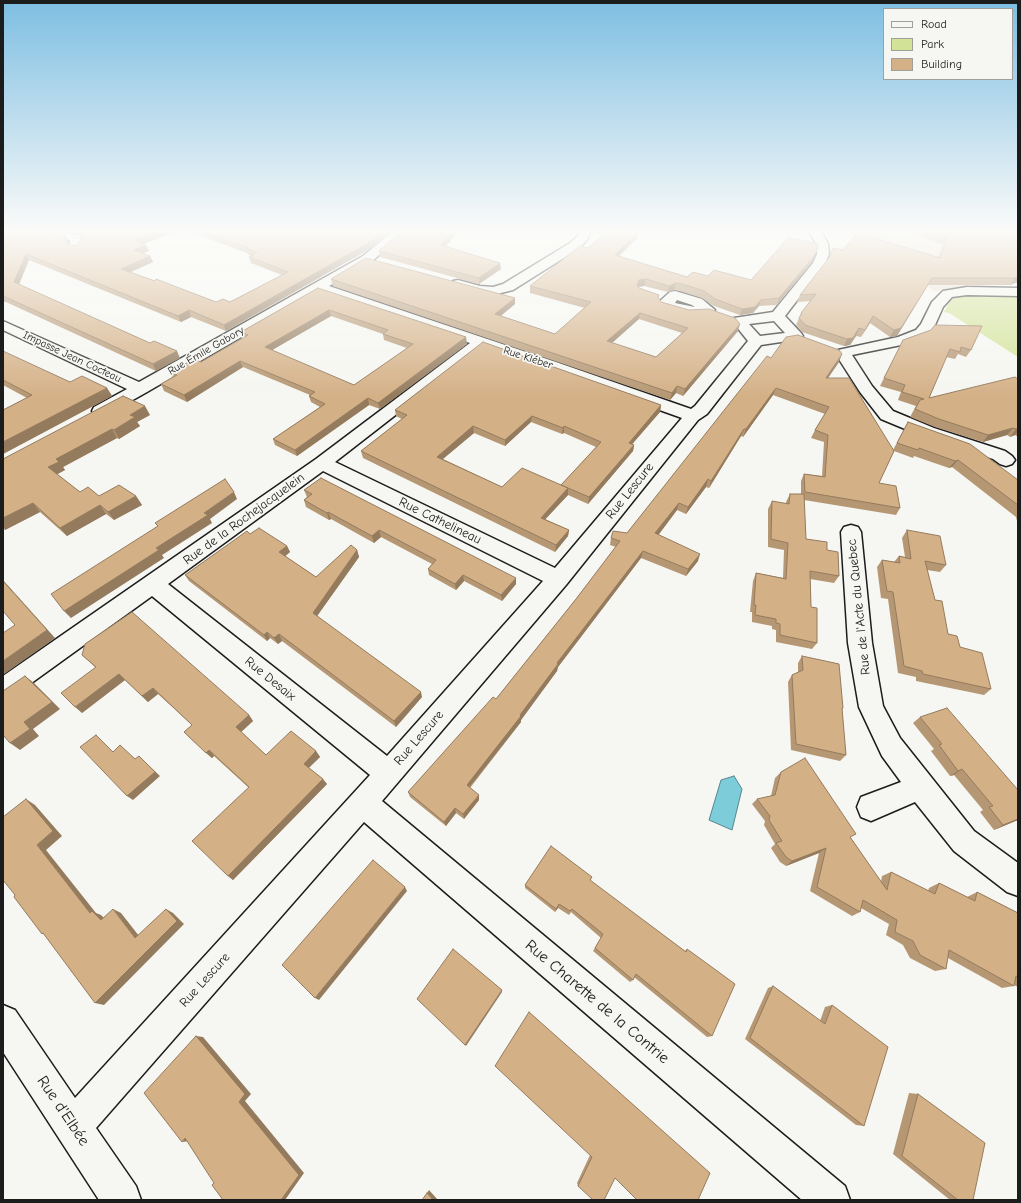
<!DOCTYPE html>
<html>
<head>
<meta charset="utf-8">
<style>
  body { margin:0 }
  #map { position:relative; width:1021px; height:1203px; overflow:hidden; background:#f6f6f2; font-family:"Comic Neue",sans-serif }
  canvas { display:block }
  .frame { position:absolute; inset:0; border:4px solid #1c1c1c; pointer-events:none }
  .legend { position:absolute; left:883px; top:8px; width:130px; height:72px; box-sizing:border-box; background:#f6f6f2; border:1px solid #9f9f9c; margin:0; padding:5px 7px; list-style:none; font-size:12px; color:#1c1c1c }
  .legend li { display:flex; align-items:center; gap:8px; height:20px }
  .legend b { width:20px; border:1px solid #9f9f9c }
</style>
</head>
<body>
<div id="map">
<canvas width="1021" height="1203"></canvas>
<div class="frame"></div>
<ul class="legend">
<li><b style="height:5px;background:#f6f6f2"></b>Road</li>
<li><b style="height:11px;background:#d2e397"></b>Park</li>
<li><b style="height:11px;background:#d4b086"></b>Building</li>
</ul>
</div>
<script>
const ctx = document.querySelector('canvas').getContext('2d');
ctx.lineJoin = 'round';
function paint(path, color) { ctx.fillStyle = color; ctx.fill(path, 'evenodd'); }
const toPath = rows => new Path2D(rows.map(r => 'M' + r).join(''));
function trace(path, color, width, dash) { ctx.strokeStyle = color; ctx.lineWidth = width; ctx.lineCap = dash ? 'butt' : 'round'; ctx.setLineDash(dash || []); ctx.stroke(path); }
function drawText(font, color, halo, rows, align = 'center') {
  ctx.font = font + ' "Comic Neue",sans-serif'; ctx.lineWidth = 3.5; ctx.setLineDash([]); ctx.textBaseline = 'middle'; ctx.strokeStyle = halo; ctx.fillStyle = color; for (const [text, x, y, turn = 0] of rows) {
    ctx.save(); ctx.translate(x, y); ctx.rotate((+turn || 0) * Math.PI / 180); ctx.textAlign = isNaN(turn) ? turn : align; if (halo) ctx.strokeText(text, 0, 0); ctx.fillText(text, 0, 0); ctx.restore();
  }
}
const built = toPath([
  [845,229,1018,229,1018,281,934,291]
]);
const green = toPath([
  [973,293,1018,295,1018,357,949,313,944,312,951,299]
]);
const water = toPath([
  [734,776,742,789,732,830,709,820,721,780,734,776]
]);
const minor = toPath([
  [26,229,47,229,80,235,82,238,82,246,80,249,76,250,72,249,70,246,70,240,28,231,26,229],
  [396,229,409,229,371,262,329,286,556,362,691,409,695,406,748,341,732,321,734,318,773,312,813,263,817,254,816,244,808,229,820,229,828,244,829,254,825,264,785,316,801,333,803,336,801,339,761,345,707,414,698,420,566,585,382,801,845,1186,850,1200,802,1200,364,822,96,1128,136,1186,141,1200,99,1200,3,1052,3,1005,15,1010,75,1098,370,775,152,596,12,697,3,700,3,676,316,459,470,343,319,292,147,392,106,415,100,416,94,415,92,411,94,407,127,389,3,330,3,321,139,382,363,256,396,229],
  [774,321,785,333,760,336,749,324,774,321],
  [483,347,682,418,555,568,335,462,483,347],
  [323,471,543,581,387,756,168,584,323,471],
  [580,229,592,229,587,240,578,249,513,290,493,295,479,294,453,287,451,284,453,281,458,280,480,286,493,287,503,284,570,243,578,236,580,229],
  [967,287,1018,288,1018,296,967,295,952,297,943,307,935,325,926,336,906,344,852,355,872,386,893,411,934,428,1005,451,1012,456,1015,460,1012,464,1006,466,1000,464,993,459,922,436,881,419,860,392,835,353,838,350,898,337,916,330,921,324,932,302,943,291,967,287],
  [675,291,702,299,715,310,713,313,708,314,701,311,699,314,688,315,660,307,658,304,660,301,670,292,675,291],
  [677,300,692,305,695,307,675,303,677,300],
  [851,525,858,527,861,532,872,643,883,706,900,738,974,831,1018,863,1018,896,1007,892,954,851,915,802,871,821,861,817,857,807,861,797,901,782,882,756,859,707,848,643,841,532,844,527,851,525]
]);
const wall = toPath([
  [3,229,68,241,68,244,73,246,77,245,81,240,80,234,53,229,396,229,373,247,226,331,191,317,181,322,29,260,19,285,180,358,156,371,6,302,3,302],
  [182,229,247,253,248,254,251,256,249,257,251,263,282,275,230,302,216,302,155,281,130,272,153,262,150,256,143,253,149,251,143,244],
  [460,229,445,247,501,269,479,284,380,257,379,251],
  [906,229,1018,229,1018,282,1010,285,928,285,897,336,890,337,870,323,861,337,856,336,850,345,844,346,802,332,796,325,801,313,810,301,797,302,800,295,843,250,939,257,943,245],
  [638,232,637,238,619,256,687,277,708,276,751,280,818,247,812,262,777,305,759,306,753,313,740,315,714,306,702,298,680,291,674,290,668,292,644,286,638,287,639,288,659,299,661,302,738,331,683,396,676,393,670,400,333,286,331,279,515,298,515,304,501,316,555,334,585,308,530,293,530,286,588,248],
  [639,319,682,333,656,357,612,343],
  [318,288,467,344,380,409,369,405,297,456,275,445,273,439,320,407,311,402,309,396,310,395,243,367,187,402,164,391,161,384,173,378,170,372,201,362,243,338,241,332],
  [331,316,383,334,384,340,407,348,354,385,272,350],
  [931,330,971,350,966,357,958,354,955,359,946,357,929,398,1018,379,1018,437,1015,435,1010,437,1007,435,983,442,935,427,910,417,916,406,898,400,901,392,880,386,903,340],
  [3,351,70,382,107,388,112,396,3,454,3,410,27,398,3,385],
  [771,358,839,362,828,378,893,450,908,422,1018,480,1018,525,1016,517,952,467,949,468,914,456,913,458,894,451,879,483,900,508,896,515,804,500,806,539,827,550,839,576,834,583,810,579,811,607,817,643,812,649,776,642,776,630,772,629,772,626,752,622,752,612,750,612,753,581,756,573,783,578,784,550,768,547,768,509,772,501,786,504,786,502,790,494,801,494,801,481,804,474,822,476,824,442,811,438,815,430,825,414,773,395,743,437,741,436,709,488,706,487,686,514,677,510,658,535,698,561,686,576,641,558,558,667,557,671,521,720,521,722,470,788,479,795,479,800,464,819,456,813,446,826,410,797,408,792,496,699,576,599,616,547,610,545,611,538,627,533],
  [661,405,660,412,632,444,634,445,633,451,588,504,568,495,545,519,569,530,568,536,555,552,363,458,361,451,402,419,396,416,395,410],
  [531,422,562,434,564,433,596,447,561,485,502,487,443,459,474,433,505,446],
  [150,415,137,422,140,426,119,439,117,438,63,467,65,470,57,474,80,492,99,496,136,496,142,505,114,520,106,514,67,536,40,512,5,530,3,459],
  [304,490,516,584,502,601,464,581,456,590,429,575,428,569,432,564,381,537,374,543,331,519,329,520,306,507,304,500,307,497],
  [907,530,946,565,940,572,927,570,935,600,948,634,960,647,991,689,984,695,916,681,916,677,898,673,888,599,881,598,877,567,882,560,894,562,899,556,905,557,902,538],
  [250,534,287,546,290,552,285,556,316,577,357,550,359,557,317,616,422,697,396,727,282,641,278,644,270,638,267,641,189,581,185,575],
  [82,655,249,715,253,721,241,732,266,755,316,751,320,757,309,768,327,784,233,880,228,876,249,788,214,756,212,758,190,738,184,732,192,725,158,694,148,702,125,680,82,713,96,668],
  [802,656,843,708,842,709,846,755,840,761,791,750,788,682,792,675,798,672,798,663],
  [920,717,1018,790,1018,820,994,830,980,812,983,810,954,775,950,776,931,751,934,749,913,723],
  [781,772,851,838,881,882,882,876,891,872,928,891,929,888,939,883,967,897,977,892,1018,913,1018,987,1014,985,1014,986,1002,988,948,958,946,969,935,971,910,958,903,945,886,935,889,924,861,908,860,912,852,916,810,891,819,853,786,866,780,862,771,848,775,844,764,825,765,821,752,804,757,799,771,796,775,778],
  [592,877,590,881,685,951,687,949,712,1036,707,1037,634,977,633,980,630,982,593,951,601,938,571,912,569,915,558,908,555,912,525,888,525,885],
  [773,986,820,1021,825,1007,832,1005,864,1126,856,1125,745,1039,768,988],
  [909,1093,918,1094,973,1200,950,1200,893,1154],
  [590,1155,615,1178,578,1186,577,1183]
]);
const shadedWall = toPath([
  [165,229,182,229,138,246,135,240],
  [388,229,396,229,373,247,226,331,224,325],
  [455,229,460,229,442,251,441,245],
  [638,232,637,238,614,261,615,255],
  [65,235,68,241,68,246,65,240],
  [146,245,149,251,136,256,134,250],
  [818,247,812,262,777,305,779,298],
  [26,254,29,260,17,288,14,282],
  [150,256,153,262,124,275,121,269],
  [500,263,501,269,479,284,479,278],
  [1018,277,1018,282,1010,285,1014,278],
  [932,278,897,336,890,337,894,330],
  [646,279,644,286,638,287,637,285,639,280],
  [676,283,674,290,668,292,669,286],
  [515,298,515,304,495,320,495,314],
  [761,300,759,306,753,313,740,315,742,309],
  [189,310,191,317,181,322,178,316],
  [329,310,331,316,267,353,265,347],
  [640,313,639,319,606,348,607,341],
  [873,316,870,323,861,337],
  [740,324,738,331,683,396,685,389],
  [859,328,856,336,850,345,844,346,847,339],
  [466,337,467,344,380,409,378,403],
  [177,351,180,358,156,371,153,364],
  [842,354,839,362,823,385,826,378],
  [240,361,243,367,187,402,184,395],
  [677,386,676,393,670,400,672,393],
  [107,388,112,396,3,454,3,442],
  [776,388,773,395,743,437,746,429],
  [368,398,369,405,297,456,295,450],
  [661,405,660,412,628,449,629,443],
  [145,406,150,415,137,422,140,426,119,439,114,430,130,415],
  [532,416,531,422,505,446,505,440],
  [473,426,474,433,438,463,437,457],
  [564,426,564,433,562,434,563,428],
  [1013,428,1007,435,983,442,988,435],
  [112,429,117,438,63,467,65,470,54,476,48,467,56,459],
  [744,429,741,436,709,488,711,481],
  [1016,429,1018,429,1018,432,1015,435,1010,437],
  [634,445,633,451,588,504,589,497],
  [958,460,952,467,949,468,955,461],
  [708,479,706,487,686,514,688,507],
  [568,488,568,495,541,524,541,518],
  [234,492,237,499,210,519,212,523,162,555,164,558,71,618,64,611,156,548,204,513],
  [136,496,142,505,114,520,108,512],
  [33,503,40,512,5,530,3,527,3,518],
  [679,503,677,510,654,541,655,533],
  [100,505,106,514,67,536,60,528],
  [328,512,331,519,329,520,327,513],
  [379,530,381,537,374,543,372,536],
  [569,530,568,536,555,552,556,545],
  [287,546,290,552,282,559,279,552],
  [357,550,359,557,315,619,313,613],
  [643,551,641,558,558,667,557,671,521,720,521,722,467,790,467,785,520,715,557,663],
  [700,554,698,561,686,576,688,569],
  [463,575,464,581,456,590,455,584],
  [516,578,516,584,502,601,501,595],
  [3,580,55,638,3,675,3,661,47,630,3,581],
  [267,632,270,638,267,641,264,635],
  [279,634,282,641,278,644,274,638],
  [119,674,125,680,82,713,75,707],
  [25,676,34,683,60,709,33,729,39,736,20,750,10,743,24,722],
  [153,688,158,694,148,702,142,696],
  [421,692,422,697,396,727,394,721],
  [249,715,253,721,240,733,236,727],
  [209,750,214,756,212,758,206,753],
  [316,751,320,757,307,769,304,764],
  [139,756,160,776,133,800,127,796],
  [962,769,954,775,950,776,958,771],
  [323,779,327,784,233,880,228,876],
  [479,795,479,800,464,819,463,814],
  [26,799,35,805,62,836,46,850,96,913,101,915,109,923,101,920,90,913,37,845],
  [455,808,456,813,446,826,444,822],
  [1018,819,1018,820,994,830,1003,825],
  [826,848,819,853,786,866,792,861],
  [405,887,407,891,319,1000,315,998],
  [559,904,558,908,555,912,556,909],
  [113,909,121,913,143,941,135,938],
  [166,909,173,913,184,924,104,1005,95,1003],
  [502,990,502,992,466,1046,465,1045],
  [196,1036,203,1037,251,1094,245,1101,304,1173,285,1200,281,1200],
  [185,1138,190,1141,182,1142],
  [429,1190,438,1200,433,1200,427,1193]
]);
const building = toPath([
  [3,229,34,229,65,235,65,240,68,244,73,246,77,245,81,240,81,232,78,229,165,229,135,240,146,245,134,250,150,256,121,269,155,281,156,279,216,302,223,299,230,302,288,272,249,257,257,252,246,249,248,248,195,229,388,229,372,241,224,325,189,310,178,316,26,254,14,282,150,343,154,341,177,351,153,364,3,296,3,229],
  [404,229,455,229,441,245,500,263,479,278,379,251,404,229],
  [611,229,623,229,638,232,615,255,687,277,693,272,708,276,714,270,751,280,789,237,818,244,818,247,814,256,779,298,761,300,755,307,742,309,715,299,704,291,682,284,676,283,669,286,646,279,639,280,637,285,639,288,659,295,658,297,661,302,689,310,709,309,735,318,740,324,685,389,677,386,672,393,331,279,366,258,515,298,495,314,555,334,591,302,530,286,580,246,588,248,611,229],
  [640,313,688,328,656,357,607,341,640,313],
  [924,229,1018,229,1018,277,1014,278,932,278,901,328,894,330,873,316,865,330,859,328,853,338,847,339,805,325,799,318,802,313,801,313,816,294,800,295,829,258,833,248,843,250,857,233,940,258,947,238,924,229],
  [318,288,466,337,378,403,368,398,295,450,273,439,325,404,309,396,315,392,240,361,184,395,161,384,177,375,170,372,194,359,201,362,248,335,241,332,318,288],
  [329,310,388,330,383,334,413,344,354,385,265,347,329,310],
  [935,325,982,326,971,350,961,347,960,352,950,349,929,398,1015,377,1018,379,1018,429,1016,429,1013,428,988,435,939,419,915,409,920,400,924,399,902,392,905,385,884,378,903,340,931,330,935,325],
  [798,335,839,350,842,354,826,378,849,378,894,451,879,483,896,486,900,508,805,492,804,474,825,477,828,435,815,430,829,407,776,388,746,429,744,429,711,481,708,479,688,507,679,503,655,533,700,554,688,569,643,551,557,663,558,664,520,715,521,716,467,785,479,795,463,814,455,808,444,822,408,792,493,697,496,699,576,599,620,541,611,538,613,531,627,533,767,356,771,358,786,337,798,335],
  [483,342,661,405,629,443,634,445,589,497,561,485,601,442,564,426,563,428,532,416,505,440,473,426,437,457,502,487,522,468,568,488,541,518,569,530,556,545,361,451,407,415,395,410,483,342],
  [3,351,70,382,82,376,107,388,3,442,3,410,32,395,3,380,3,351],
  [123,396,145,406,130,415,135,417,114,430,112,429,56,459,59,462,48,467,80,492,88,487,99,496,119,485,136,496,108,512,100,505,60,528,33,503,3,518,3,459,123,396],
  [908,422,970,444,1018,480,1018,505,958,460,955,461,919,448,918,450,897,443,908,422],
  [321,478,516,578,501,595,463,575,455,584,428,569,436,560,379,530,372,536,328,512,327,513,304,500,312,494,304,490,321,478],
  [225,479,234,492,204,513,208,515,156,548,159,550,64,611,51,594,158,526,155,523,225,479],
  [790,494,804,494,806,539,827,542,827,550,838,552,839,576,810,571,811,607,817,608,817,643,780,635,780,624,776,623,776,619,755,615,756,605,754,605,756,573,786,579,788,543,771,539,772,501,789,504,790,494],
  [259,528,287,546,279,552,316,577,351,545,357,550,313,613,421,692,394,721,279,634,274,638,267,632,264,635,185,575,247,531,250,534,259,528],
  [907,530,940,536,946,565,925,561,935,600,942,601,948,634,957,636,960,647,982,653,991,689,923,674,922,671,904,666,893,592,887,591,882,560,900,563,899,556,911,559,907,530],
  [3,581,47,630,3,661,3,633,15,625,3,611,3,581],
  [132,612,249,715,236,727,266,755,291,731,316,751,304,764,323,779,228,876,192,841,249,787,209,750,206,753,184,732,192,725,153,688,142,696,119,674,75,707,61,693,96,667,82,655,85,644,132,612],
  [802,656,839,664,843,708,842,708,846,755,796,744,792,675,803,670,802,656],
  [25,676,52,702,24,722,30,729,10,743,3,735,3,691,25,676],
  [947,708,1018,790,1018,819,1003,825,989,807,993,806,962,769,958,771,939,745,942,744,920,717,947,708],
  [96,735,113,752,120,745,135,759,139,756,155,772,127,796,80,747,96,735],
  [805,758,856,834,850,837,887,890,891,872,935,894,939,883,975,901,977,892,1018,913,1018,977,1016,976,1014,986,949,950,946,969,920,955,913,941,895,932,897,920,863,900,860,912,817,887,826,848,792,861,786,857,776,843,782,841,769,820,770,816,757,799,775,795,781,772,805,758],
  [26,799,53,831,37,845,90,913,92,911,101,920,113,909,135,938,166,909,177,921,95,1003,43,933,42,934,14,897,15,895,3,880,3,817,26,799],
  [551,846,592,877,590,880,686,952,687,949,735,984,712,1036,636,974,633,980,595,948,603,934,572,909,570,911,559,904,556,909,525,885,551,846],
  [373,860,405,887,315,998,282,965,373,860],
  [453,949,502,990,465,1045,417,999,453,949],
  [773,986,825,1024,832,1005,888,1047,864,1126,750,1038,773,986],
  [529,1012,710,1173,698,1200,637,1200,615,1178,604,1200,593,1200,578,1186,592,1157,495,1066,529,1012],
  [196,1036,245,1094,239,1102,299,1175,281,1200,223,1200,212,1185,214,1183,185,1138,182,1142,144,1093,196,1036],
  [918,1094,985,1143,973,1200,958,1200,902,1156,918,1094],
  [427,1193,433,1200,422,1200,427,1193]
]);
const farStreetnames = [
  ["Rue Émile Gabory",206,351,-30],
  ["Impasse Jean Cocteau",72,357,25],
  ["Rue Kléber",528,358,18]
];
const streetNames = [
  ["Rue Lescure",630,491,-51],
  ["Rue de la Rochejacquelein",244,519,-36],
  ["Rue Cathelineau",440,521,26],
  ["Rue de l'Acte du Quebec",859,607,-96],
  ["Rue Desaix",270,679,39],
  ["Rue Lescure",419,738,-49],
  ["Rue Lescure",205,980,-48]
];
const nearStreetnames = [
  ["Rue Charette de la Contrie",597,1002,40],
  ["Rue d'Elbée",63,1111,56]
];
paint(built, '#ece1d2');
paint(green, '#d2e397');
paint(water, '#7dccda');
trace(water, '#56868e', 1);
trace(minor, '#1c1c1c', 3);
paint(minor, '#f6f6f2');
paint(wall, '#b69773');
paint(shadedWall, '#947b5e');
paint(building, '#d4b086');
trace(building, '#947b5e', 1);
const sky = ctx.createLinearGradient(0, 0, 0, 397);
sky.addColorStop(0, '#7dbee2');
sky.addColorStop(0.58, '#fbfbf9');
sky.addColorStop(1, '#fbfbf900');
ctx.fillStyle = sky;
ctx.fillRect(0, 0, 1021, 397);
drawText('11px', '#1c1c1c', '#f6f6f2', farStreetnames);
drawText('13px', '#1c1c1c', '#f6f6f2', streetNames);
drawText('16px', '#1c1c1c', '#f6f6f2', nearStreetnames);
</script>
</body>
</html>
